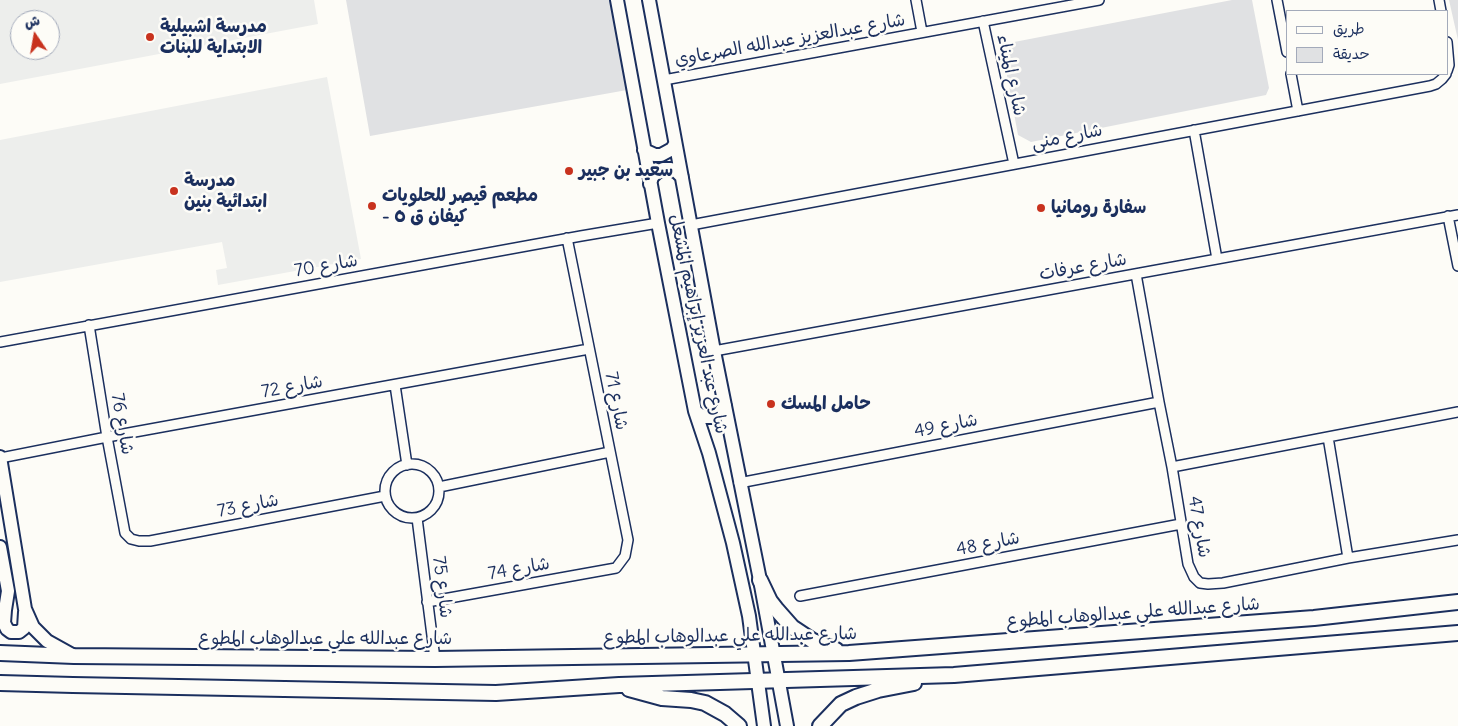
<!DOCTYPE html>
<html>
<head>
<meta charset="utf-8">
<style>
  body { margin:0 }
  #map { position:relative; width:1458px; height:726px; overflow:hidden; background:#fdfcf7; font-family:Delius,"Playpen Sans Arabic",sans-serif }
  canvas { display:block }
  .legend { position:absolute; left:1286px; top:10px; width:162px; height:65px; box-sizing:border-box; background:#fdfcf7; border:1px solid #a3aaba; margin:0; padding:6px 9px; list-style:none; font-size:15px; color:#1b2f5e }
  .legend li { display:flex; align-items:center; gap:10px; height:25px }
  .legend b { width:25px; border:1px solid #a3aaba }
  .north { position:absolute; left:10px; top:10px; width:50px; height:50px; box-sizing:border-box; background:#fdfcf7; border:1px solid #a3aaba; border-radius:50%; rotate:348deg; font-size:14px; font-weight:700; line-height:20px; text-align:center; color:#1b2f5e }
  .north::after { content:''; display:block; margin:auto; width:18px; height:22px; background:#c8321e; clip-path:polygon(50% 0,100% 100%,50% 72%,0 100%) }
</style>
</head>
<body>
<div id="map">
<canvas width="1458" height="726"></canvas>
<ul class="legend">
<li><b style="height:6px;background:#fdfcf7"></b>طريق</li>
<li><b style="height:14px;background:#e0e1e3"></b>حديقة</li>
</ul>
<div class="north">ش</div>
</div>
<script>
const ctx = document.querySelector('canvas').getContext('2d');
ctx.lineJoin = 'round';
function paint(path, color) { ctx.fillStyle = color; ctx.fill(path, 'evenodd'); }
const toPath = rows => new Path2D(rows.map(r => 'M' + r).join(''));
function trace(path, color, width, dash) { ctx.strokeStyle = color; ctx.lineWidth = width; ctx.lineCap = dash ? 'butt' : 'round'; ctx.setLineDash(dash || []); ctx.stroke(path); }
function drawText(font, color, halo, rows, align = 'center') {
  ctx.font = font + ' Delius,"Playpen Sans Arabic",sans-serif'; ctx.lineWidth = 5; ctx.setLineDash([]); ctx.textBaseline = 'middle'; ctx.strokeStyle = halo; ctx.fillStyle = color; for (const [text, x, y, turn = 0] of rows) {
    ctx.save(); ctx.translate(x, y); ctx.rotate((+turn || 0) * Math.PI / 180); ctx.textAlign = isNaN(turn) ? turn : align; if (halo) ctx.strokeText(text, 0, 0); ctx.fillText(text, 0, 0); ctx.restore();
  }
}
const built = toPath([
  [0,0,314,0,318,24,0,84],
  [20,20,50,20,50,50,20,50],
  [327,77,361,259,218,285,216,270,227,268,222,242,0,282,0,140]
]);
const green = toPath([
  [346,0,612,0,627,90,370,136],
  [1232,0,1252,0,1269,88,1266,95,1031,142,1018,135,1003,54,1009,43],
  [1449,0,1458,0,1458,40]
]);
const minor = toPath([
  [916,0,922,32],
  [1277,0,1287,52],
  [1439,0,1441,11],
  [983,21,1014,164],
  [1447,42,1449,65,1447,71],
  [1291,74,1298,111],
  [664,80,1099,0],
  [1194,130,1217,259],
  [1448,216,1458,266],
  [691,225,1430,86,1436,84,1442,79,1446,74],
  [1136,274,1159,402,1172,467,1188,564,1194,577,1200,583,1208,584,1223,583,1348,558,1458,540],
  [89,325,107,437,125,533,131,539,139,541,150,541,385,496],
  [0,342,581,236,658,223],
  [714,351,1458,215],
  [395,385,407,465],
  [1328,437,1348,558],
  [0,458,107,437,589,349],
  '385 491a27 27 0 1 1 54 0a27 27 0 1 1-54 0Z',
  [1172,467,1458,412],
  [739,483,1159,402],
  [439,487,610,452],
  [417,518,435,659],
  [800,596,1181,524],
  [427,602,616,568,625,556,628,540,567,238]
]);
const secondary = toPath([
  [617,0,658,223,695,411,709,453,733,543,749,616,764,726],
  [649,0,714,351,760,580,787,726],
  [644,150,655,155,661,155,672,149,675,144],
  [650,184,652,177,657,172,663,169,671,169,677,172,682,177],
  [695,411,700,415,706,417,713,417,719,414,725,405],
  [0,457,25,609,33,627,47,641,74,656],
  [0,547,8,591,5,610,0,619],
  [5,610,4,623,7,629,11,632,19,632,24,628,25,612]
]);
const primary = toPath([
  [760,580,770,601,777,610,792,627,813,641,836,650],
  [0,653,74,656,435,659,849,653,1314,618,1458,602],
  [0,683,73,685,496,693,619,685,954,675,1458,633],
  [629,689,662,698,691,700,705,703,725,714,739,726],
  [820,726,841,704,856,697,878,690,914,683]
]);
const markers = [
  [150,37,5,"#c8321e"],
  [569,171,5,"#c8321e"],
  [174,191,5,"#c8321e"],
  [372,206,5,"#c8321e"],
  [1041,208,5,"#c8321e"],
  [771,404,5,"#c8321e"]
];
const poiNames = [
  ["مدرسة اشبيلية",160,27],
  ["الابتداية للبنات",160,48],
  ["سعيد بن جبير",579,171],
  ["مدرسة",184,181],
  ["ابتدائية بنين",184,202],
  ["مطعم قيصر للحلويات",382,196],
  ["- كيفان ق ٥",382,217],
  ["سفارة رومانيا",1051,208],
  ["حامل المسك",781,404]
];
const streetNames = [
  ["شارع عبدالعزيز عبدالله الصرعاوي",790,40,-10],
  ["شارع الميناء",1011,75,78],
  ["شارع منى",1067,137,-11],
  ["شارع 70",326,266,-10],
  ["شارع عرفات",1083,267,-10],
  ["شارع عبد العزيز إبراهيم المشعل",698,324,78],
  ["شارع 72",292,387,-10],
  ["شارع 71",616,401,79],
  ["شارع 76",122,424,80],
  ["شارع 49",946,426,-11],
  ["شارع 73",248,506,-11],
  ["شارع 47",1199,527,80],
  ["شارع 48",988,544,-11],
  ["شارع 74",519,569,-10],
  ["شارع 75",442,587,83],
  ["شارع عبدالله علي عبدالوهاب المطوع",1133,613,-4],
  ["شارع عبدالله علي عبدالوهاب المطوع",730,636,-1],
  ["شارع عبدالله علي عبدالوهاب المطوع",325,639]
];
paint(built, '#edeeec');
paint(green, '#e0e1e3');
trace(minor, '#1b2f5e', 12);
trace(secondary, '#1b2f5e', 16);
trace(primary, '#1b2f5e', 18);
trace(minor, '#fdfcf7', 9);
trace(secondary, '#fdfcf7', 12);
trace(primary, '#fdfcf7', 14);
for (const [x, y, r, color] of markers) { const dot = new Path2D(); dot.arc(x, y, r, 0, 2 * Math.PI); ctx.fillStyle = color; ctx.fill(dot); trace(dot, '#fdfcf7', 2); }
drawText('bold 18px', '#1b2f5e', '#fdfcf7', poiNames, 'left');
drawText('18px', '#1b2f5e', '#fdfcf7', streetNames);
</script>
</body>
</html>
